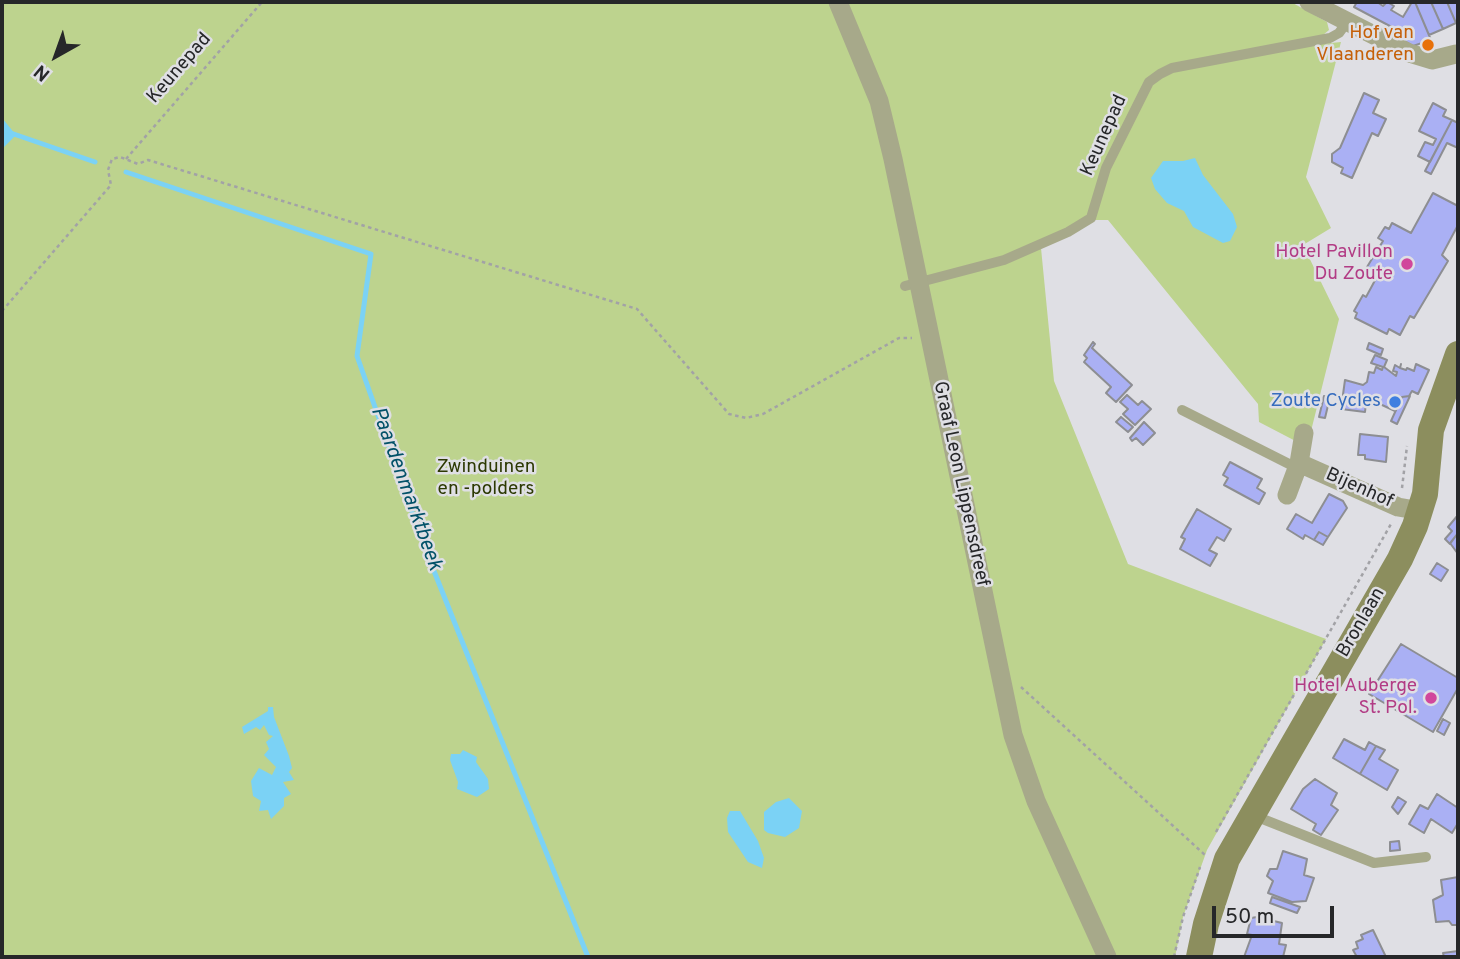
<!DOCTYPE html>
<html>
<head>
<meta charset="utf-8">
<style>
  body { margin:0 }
  #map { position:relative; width:1460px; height:959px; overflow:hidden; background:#dfdfe4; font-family:Overpass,sans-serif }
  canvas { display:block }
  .frame { position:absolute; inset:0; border:4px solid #262729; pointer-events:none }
  .north { position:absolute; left:21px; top:21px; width:70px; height:70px; -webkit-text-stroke:5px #dfdfe4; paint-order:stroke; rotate:220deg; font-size:19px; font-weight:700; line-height:28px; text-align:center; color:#262729 }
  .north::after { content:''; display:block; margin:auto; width:24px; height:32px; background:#262729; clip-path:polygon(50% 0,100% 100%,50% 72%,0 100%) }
  .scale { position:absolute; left:1212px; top:906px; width:122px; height:32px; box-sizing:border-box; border:4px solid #262729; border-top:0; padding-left:9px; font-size:21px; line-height:24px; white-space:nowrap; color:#262729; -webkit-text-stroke:5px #dfdfe4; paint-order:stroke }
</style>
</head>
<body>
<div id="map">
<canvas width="1460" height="959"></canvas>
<div class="frame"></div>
<div class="north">N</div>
<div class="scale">50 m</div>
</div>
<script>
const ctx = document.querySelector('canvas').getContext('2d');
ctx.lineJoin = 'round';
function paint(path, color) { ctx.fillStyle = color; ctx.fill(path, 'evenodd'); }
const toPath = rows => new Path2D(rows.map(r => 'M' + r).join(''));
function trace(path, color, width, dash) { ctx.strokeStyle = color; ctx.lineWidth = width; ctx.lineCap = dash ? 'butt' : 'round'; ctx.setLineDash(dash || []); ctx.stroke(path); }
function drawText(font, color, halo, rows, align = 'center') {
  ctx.font = font + ' Overpass,sans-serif'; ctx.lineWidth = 5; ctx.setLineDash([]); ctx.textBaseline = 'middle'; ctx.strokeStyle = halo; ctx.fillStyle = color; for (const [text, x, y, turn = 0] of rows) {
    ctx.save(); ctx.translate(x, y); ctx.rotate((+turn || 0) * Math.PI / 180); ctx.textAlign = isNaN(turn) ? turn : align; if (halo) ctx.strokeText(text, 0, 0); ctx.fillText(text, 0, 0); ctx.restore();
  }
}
const green = toPath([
  [2,2,1291,2,1327,22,1329,30,1311,45,1341,42,1306,177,1331,228,1303,245,1339,319,1307,447,1259,422,1258,404,1108,220,1093,220,1041,248,1054,381,1128,564,1326,639,1207,850,1183,917,1175,957,2,957]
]);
const water = toPath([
  [2,118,16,135,2,149],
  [1195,158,1203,175,1233,214,1237,227,1230,241,1223,243,1193,227,1184,211,1167,203,1155,189,1151,178,1163,161,1183,161],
  [268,707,273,707,274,717,289,756,292,768,289,772,294,780,283,782,291,794,284,798,284,806,271,819,268,810,259,811,261,801,253,796,251,781,259,768,272,775,276,767,264,755,269,749,266,742,273,736,269,735,264,725,260,730,256,727,244,734,242,727,268,711],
  [463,750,477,757,476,762,488,779,489,789,477,797,457,789,458,782,450,760,451,754,460,754],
  [789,798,802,811,799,828,785,837,768,833,764,830,764,812,776,802],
  [730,811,740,811,758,841,764,858,762,868,748,862,728,832,727,818]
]);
const stream = toPath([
  [2,130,95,162],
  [126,172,371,254,357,356,424,546,588,957]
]);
const building = toPath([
  [1357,2,1377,2,1383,6,1387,2,1394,6,1391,10,1403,17,1412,2,1415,2,1431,40,1413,46,1400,39,1403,33,1354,7,1357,2],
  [1415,2,1431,2,1443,29,1429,35,1415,2],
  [1431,2,1447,2,1456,23,1443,29,1431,2],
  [1447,2,1458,2,1458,22,1456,23,1447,2],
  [1364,93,1379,100,1373,113,1386,119,1378,136,1372,133,1352,178,1341,173,1343,168,1332,162,1332,154,1340,148,1364,93],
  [1433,103,1446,110,1443,116,1452,120,1430,162,1418,156,1425,142,1433,145,1436,139,1419,131,1433,103],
  [1452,120,1458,123,1458,148,1447,143,1431,174,1425,171,1452,120],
  [1433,193,1458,206,1458,225,1442,255,1448,261,1414,318,1410,316,1400,335,1389,329,1387,334,1355,318,1357,313,1354,311,1363,295,1366,297,1379,273,1367,267,1383,241,1378,238,1385,227,1389,229,1392,223,1411,233,1433,193],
  [1093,342,1095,344,1092,348,1132,385,1116,402,1106,393,1111,387,1084,362,1087,358,1084,355,1093,342],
  [1369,343,1383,349,1381,355,1367,349,1369,343],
  [1375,355,1387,360,1384,367,1396,376,1397,372,1393,371,1395,365,1400,368,1401,364,1400,368,1406,370,1407,368,1414,371,1416,364,1429,370,1418,394,1412,391,1409,396,1402,397,1395,411,1367,398,1367,395,1365,412,1341,409,1345,380,1363,385,1367,382,1369,372,1374,373,1376,367,1382,370,1383,367,1371,363,1375,355],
  [1127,395,1138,405,1142,401,1151,409,1135,425,1123,414,1128,409,1120,402,1127,395],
  [1324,396,1330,397,1325,418,1319,417,1324,396],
  [1410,396,1397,424,1391,421,1402,397,1410,396],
  [1121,417,1133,427,1128,432,1116,422,1121,417],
  [1144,422,1155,433,1143,445,1136,438,1132,441,1130,438,1144,422],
  [1360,434,1388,437,1386,462,1365,459,1365,455,1358,455,1360,434],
  [1230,462,1262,479,1257,488,1265,493,1259,504,1224,485,1228,478,1223,475,1230,462],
  [1329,494,1343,501,1347,508,1328,537,1319,532,1314,540,1305,535,1303,539,1287,529,1296,514,1312,523,1329,494],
  [1197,509,1231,529,1224,541,1217,537,1209,550,1217,554,1210,566,1180,549,1185,539,1181,537,1197,509],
  [1458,515,1458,533,1450,544,1445,539,1452,531,1448,527,1458,515],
  [1319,532,1328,537,1323,545,1314,540,1319,532],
  [1458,533,1458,554,1450,543,1458,533],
  [1437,563,1448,570,1441,581,1430,574,1437,563],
  [1401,644,1458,678,1458,688,1433,732,1369,694,1401,644],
  [1443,719,1450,723,1444,735,1437,731,1443,719],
  [1344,739,1365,750,1369,742,1376,746,1360,774,1333,758,1344,739],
  [1376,746,1385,750,1379,759,1398,770,1387,790,1360,774,1376,746],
  [1315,779,1337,793,1331,805,1338,810,1321,835,1313,830,1316,824,1291,809,1303,789,1315,779],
  [1437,794,1458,808,1458,823,1452,833,1431,819,1424,833,1409,824,1420,805,1428,809,1437,794],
  [1398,797,1406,802,1398,814,1392,807,1398,797],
  [1399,841,1400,850,1390,851,1390,842,1399,841],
  [1283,851,1307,859,1304,875,1314,878,1306,901,1292,902,1268,893,1273,881,1267,876,1270,869,1277,869,1283,851],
  [1458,877,1458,925,1452,925,1449,921,1436,922,1433,900,1443,895,1441,880,1458,877],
  [1272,897,1300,907,1297,913,1270,903,1272,897],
  [1257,917,1282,923,1279,944,1286,945,1283,957,1244,957,1252,935,1247,934,1251,918,1257,917],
  [1373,930,1386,957,1357,957,1353,950,1358,948,1356,942,1363,939,1361,935,1373,930],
  [1458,951,1458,957,1444,957,1443,953,1458,951]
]);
const path = toPath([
  [126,159,262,2],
  [2,311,111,185,108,170,112,159,120,157,138,164,148,160,637,309,729,414,746,418,763,414,899,338,912,338],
  [1402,488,1407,446],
  [1021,687,1205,855],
  [1216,832,1391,524],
  [1174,957,1183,917,1200,867]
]);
const lane = toPath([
  [905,286,1004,260,1068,232,1091,218,1106,168,1149,82,1160,74,1172,68,1330,38,1339,33,1347,22],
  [1182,410,1297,468],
  [1255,816,1374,863,1426,857]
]);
const street = toPath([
  [838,2,879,101,893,159,1013,735,1036,801,1107,957],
  [1309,2,1409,53,1432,60,1456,54],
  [1299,463,1398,507,1421,511],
  [1287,495,1299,463,1304,433]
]);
const secondary = toPath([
  [1199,957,1206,924,1227,859,1400,559,1415,526,1425,494,1431,430,1458,354]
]);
const markers = [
  [1428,45,7,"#e8710a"],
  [1407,264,7,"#d1479c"],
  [1395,402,7,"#3f7fe0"],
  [1431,698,7,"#d1479c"]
];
const foodNames = [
  ["Hof van",1414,34],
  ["Vlaanderen",1414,56]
];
const streetNames = [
  ["Keunepad",180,69,-49],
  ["Keunepad",1105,136,-66],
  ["Graaf Leon Lippensdreef",960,484,78],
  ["Bijenhof",1359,489,24],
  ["Bronlaan",1362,623,-60]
];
const hotelNames = [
  ["Hotel Pavillon",1393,253],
  ["Du Zoute",1393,275],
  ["Hotel Auberge",1417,687],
  ["St. Pol.",1417,709]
];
const shopNames = [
  ["Zoute Cycles",1381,402]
];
const parkNames = [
  ["Zwinduinen",486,468],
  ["en -polders",486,490]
];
const waterNames = [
  ["Paardenmarktbeek",405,489,70]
];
paint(green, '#bdd38e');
paint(water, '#7bd2f5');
trace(stream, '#7bd2f5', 5);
paint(building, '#aab0f4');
trace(building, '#8d8e92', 2);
trace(path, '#a2a2a6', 2.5, [3.5, 3.5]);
trace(lane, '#a7a98a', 10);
trace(street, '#a7a98a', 19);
trace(secondary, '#8c8e5e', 26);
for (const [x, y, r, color] of markers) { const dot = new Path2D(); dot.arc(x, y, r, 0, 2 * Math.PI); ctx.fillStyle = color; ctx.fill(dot); trace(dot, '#dfdfe4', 2.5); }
drawText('19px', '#c56008', '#dfdfe4', foodNames, 'right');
drawText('19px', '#262729', '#dfdfe4', streetNames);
drawText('19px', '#b23c85', '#dfdfe4', hotelNames, 'right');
drawText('19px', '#366cbe', '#dfdfe4', shopNames, 'right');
drawText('19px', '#2c3902', '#dfdfe4', parkNames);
drawText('italic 21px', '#025168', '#dfdfe4', waterNames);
</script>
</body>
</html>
